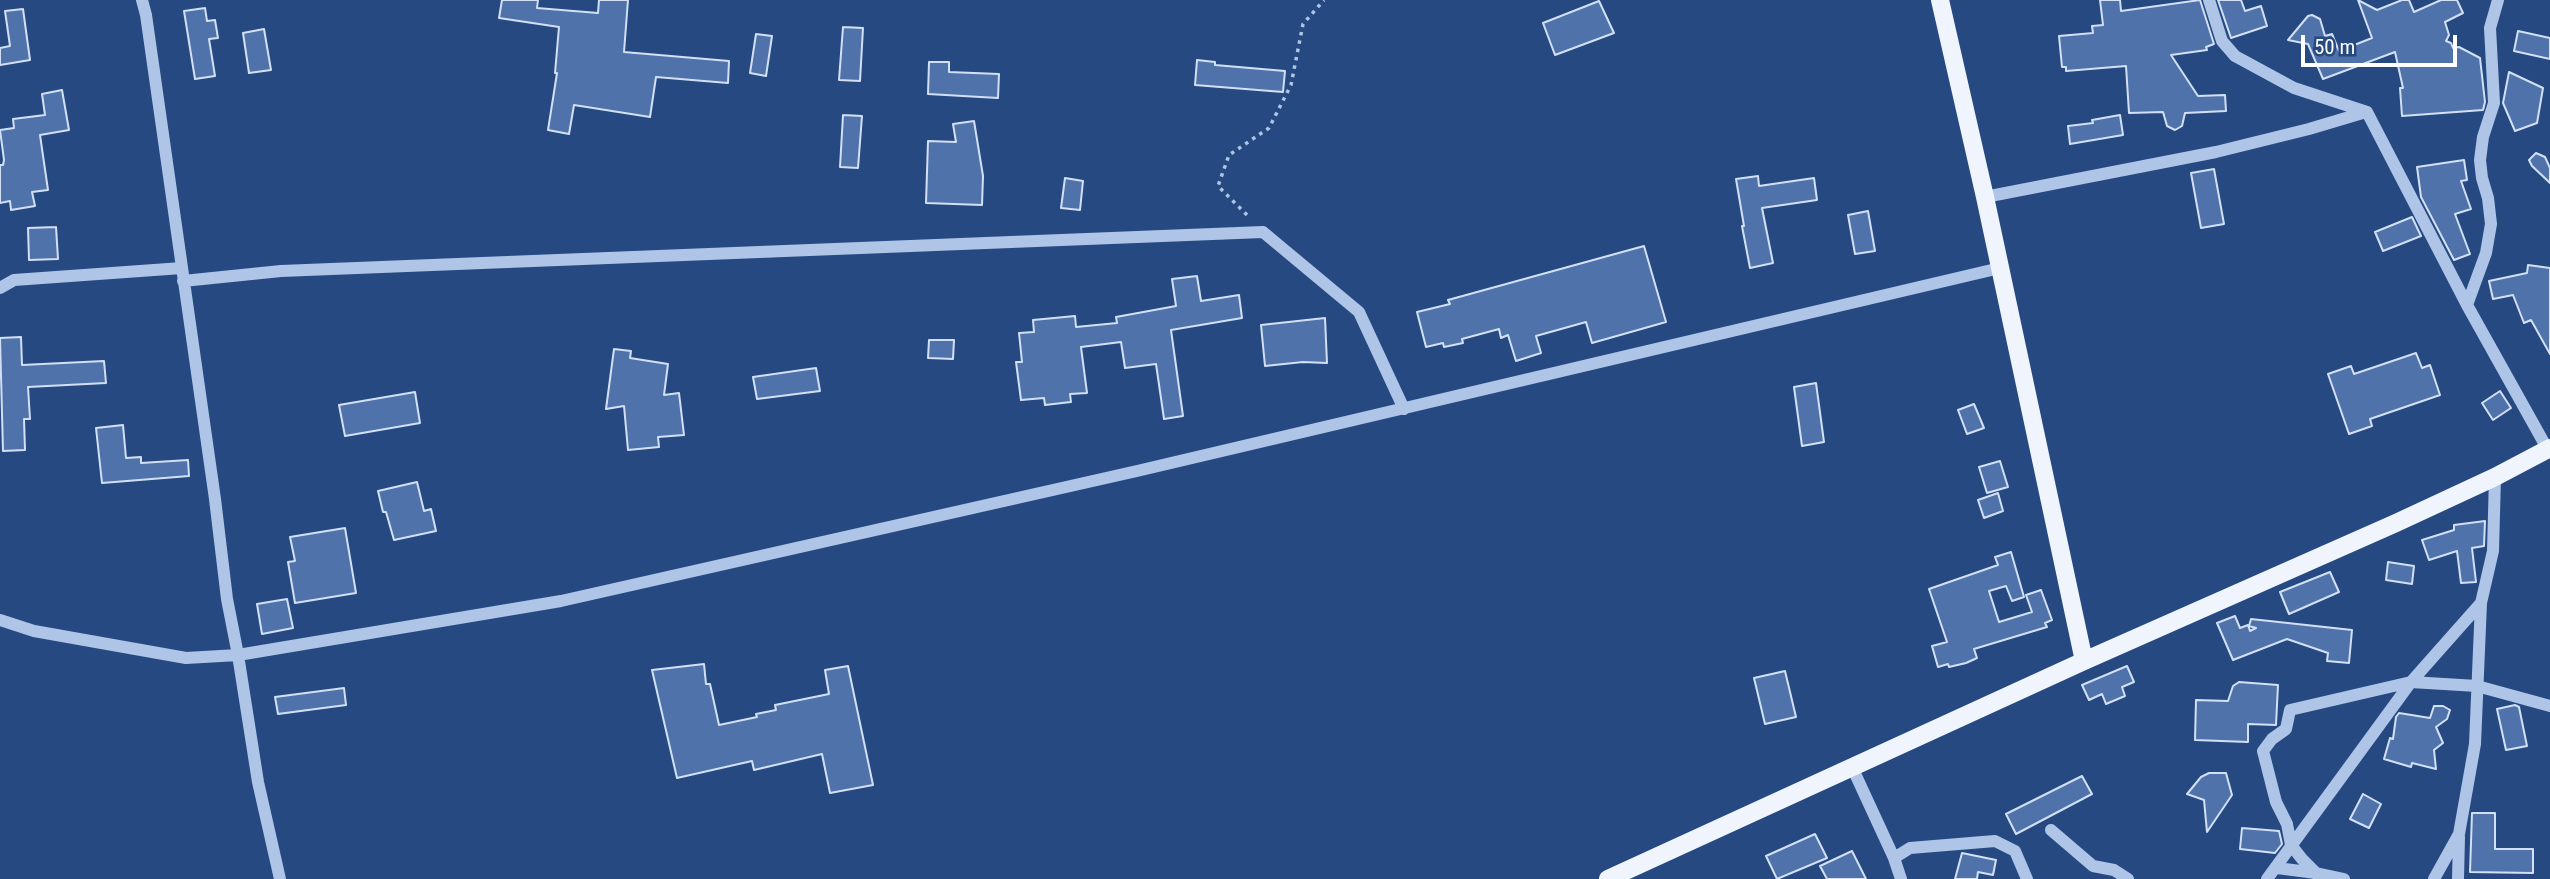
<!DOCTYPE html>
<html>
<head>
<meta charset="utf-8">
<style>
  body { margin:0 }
  #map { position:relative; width:2550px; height:879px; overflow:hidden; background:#264982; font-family:"Roboto Condensed",sans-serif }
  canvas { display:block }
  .scale { position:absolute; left:2301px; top:35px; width:156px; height:32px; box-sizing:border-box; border:4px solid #fff; border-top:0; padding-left:9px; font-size:21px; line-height:24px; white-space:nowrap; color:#fff; -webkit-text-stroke:5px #264982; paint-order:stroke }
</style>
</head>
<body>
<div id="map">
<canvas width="2550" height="879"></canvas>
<div class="scale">50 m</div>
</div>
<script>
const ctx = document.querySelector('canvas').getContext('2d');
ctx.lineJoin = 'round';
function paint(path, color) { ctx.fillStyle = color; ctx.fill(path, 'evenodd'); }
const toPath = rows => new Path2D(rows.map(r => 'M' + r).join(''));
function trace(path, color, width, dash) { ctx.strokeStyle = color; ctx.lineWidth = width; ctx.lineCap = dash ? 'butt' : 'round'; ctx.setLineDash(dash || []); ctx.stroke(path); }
const building = toPath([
  [502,0,538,0,537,8,598,13,599,0,628,0,624,52,729,61,728,83,656,77,650,117,574,105,569,134,548,130,557,73,555,73,559,27,499,18,502,0],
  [2100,0,2120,0,2121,11,2200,0,2214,44,2206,47,2207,50,2171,55,2198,96,2225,95,2226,111,2185,113,2182,126,2175,130,2167,126,2163,112,2129,113,2126,66,2066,71,2066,67,2062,67,2059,36,2093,33,2092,26,2103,25,2100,0],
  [2218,0,2241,0,2245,11,2261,6,2267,26,2231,38,2218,0],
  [2358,0,2377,10,2402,0,2409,0,2414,12,2441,0,2457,0,2463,13,2445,22,2449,35,2446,41,2451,43,2453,48,2459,47,2480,58,2485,102,2483,110,2402,116,2400,88,2403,88,2395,52,2323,79,2308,44,2288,40,2308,16,2312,15,2320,19,2325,36,2332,34,2339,51,2372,38,2358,0],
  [1599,1,1614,33,1555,55,1543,23,1599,1],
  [205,8,207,21,215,20,218,38,209,39,215,76,195,79,184,11,205,8],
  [23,9,30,60,0,65,0,48,10,46,5,11,23,9],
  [843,27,863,28,860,81,839,80,843,27],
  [264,29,271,70,249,73,243,33,264,29],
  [2518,31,2550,38,2550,59,2514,51,2518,31],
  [756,34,772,36,766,76,750,73,756,34],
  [1197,60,1215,62,1215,65,1285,71,1283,92,1195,85,1197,60],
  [929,62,949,62,949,72,999,74,998,98,928,94,929,62],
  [2509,72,2543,88,2537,123,2515,131,2503,103,2509,72],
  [62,90,69,130,40,135,48,190,32,192,35,206,11,210,10,201,0,203,0,165,3,165,4,160,0,130,14,128,13,119,45,115,42,94,62,90],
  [843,115,862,116,858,168,840,167,843,115],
  [2120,115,2123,135,2070,144,2068,126,2093,123,2092,120,2120,115],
  [974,121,983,176,982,205,926,203,928,141,956,142,953,124,974,121],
  [2536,153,2545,157,2550,168,2550,183,2532,166,2529,160,2536,153],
  [2464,160,2467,180,2461,181,2471,209,2455,214,2470,254,2454,260,2421,197,2417,167,2464,160],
  [2214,169,2224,224,2201,228,2191,173,2214,169],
  [1758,176,1759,186,1814,178,1817,200,1762,208,1773,263,1750,268,1742,226,1744,226,1736,179,1758,176],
  [1065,178,1083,181,1080,210,1061,208,1065,178],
  [1868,211,1875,251,1855,254,1848,215,1868,211],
  [2412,217,2421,236,2383,251,2375,232,2412,217],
  [56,227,58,259,29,260,28,228,56,227],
  [1644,246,1666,322,1592,343,1586,322,1536,336,1541,353,1516,361,1508,335,1501,338,1499,329,1462,339,1463,343,1444,347,1443,343,1426,347,1417,312,1450,304,1448,300,1644,246],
  [2528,265,2550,268,2550,354,2531,320,2524,323,2513,295,2493,299,2489,281,2527,273,2528,265],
  [1197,276,1201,301,1239,295,1242,318,1171,330,1183,416,1164,419,1156,364,1125,368,1121,342,1081,347,1087,393,1070,394,1071,402,1045,405,1044,398,1021,400,1016,362,1022,362,1019,333,1034,332,1033,320,1075,316,1076,327,1117,323,1116,317,1176,306,1172,279,1197,276],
  [1325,318,1327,363,1303,362,1265,366,1261,325,1325,318],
  [21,337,22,365,104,361,106,383,28,387,30,419,24,419,25,450,3,451,0,338,21,337],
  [929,340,954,340,953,359,928,358,929,340],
  [614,349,631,351,630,358,668,364,664,395,679,393,684,435,658,437,659,447,628,450,624,406,606,409,614,349],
  [2416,353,2422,368,2430,365,2440,395,2370,419,2372,426,2349,434,2328,374,2351,366,2354,374,2416,353],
  [816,368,820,391,757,399,753,377,816,368],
  [1816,383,1824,442,1802,446,1794,387,1816,383],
  [2500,391,2511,408,2493,420,2482,403,2500,391],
  [415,392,420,423,345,436,339,405,415,392],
  [1974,404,1984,428,1967,434,1958,410,1974,404],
  [123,425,126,458,141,457,141,463,188,460,189,476,102,483,96,428,123,425],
  [2000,461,2008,487,1987,493,1979,467,2000,461],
  [417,482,424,511,431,509,436,531,394,540,386,512,383,512,378,491,417,482],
  [1998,493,2003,511,1984,518,1978,500,1998,493],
  [2485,521,2484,546,2472,548,2476,582,2461,583,2457,551,2429,560,2422,540,2454,530,2454,525,2485,521],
  [345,528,356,593,295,603,288,562,295,561,290,537,345,528],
  [2011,552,2024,597,2012,601,2006,586,1989,591,1999,622,2032,612,2026,595,2041,590,2052,620,2045,623,2047,627,1974,649,1977,658,1966,663,1949,667,1948,664,1938,667,1932,646,1947,642,1929,589,1998,565,1995,557,2011,552],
  [2388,562,2414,566,2412,584,2386,580,2388,562],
  [2330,572,2339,592,2289,614,2280,592,2330,572],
  [287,599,293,628,262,634,257,604,287,599],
  [2235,616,2240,628,2248,625,2250,631,2256,628,2249,626,2251,619,2352,630,2349,663,2327,661,2328,653,2287,639,2233,660,2217,623,2235,616],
  [704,664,706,684,710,684,719,725,757,717,756,714,776,710,775,705,829,694,825,670,848,666,873,785,830,793,822,754,754,770,752,761,677,778,652,670,704,664],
  [2127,666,2134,682,2122,687,2125,696,2106,704,2102,694,2089,700,2082,685,2127,666],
  [1785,671,1796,717,1765,724,1754,678,1785,671],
  [2239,682,2278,685,2276,725,2248,724,2248,742,2195,740,2196,700,2228,701,2233,686,2239,682],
  [344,688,346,705,278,714,275,697,344,688],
  [2515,705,2519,707,2527,746,2506,750,2497,709,2515,705],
  [2434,706,2443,706,2450,710,2447,719,2436,727,2443,743,2434,750,2436,769,2412,763,2411,767,2384,759,2390,738,2393,739,2396,717,2399,713,2430,718,2434,706],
  [2209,773,2226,773,2232,795,2207,832,2204,800,2187,794,2201,777,2209,773],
  [2082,776,2092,794,2016,834,2006,814,2082,776],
  [2363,794,2381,804,2369,828,2350,819,2363,794],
  [2472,813,2495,813,2495,849,2533,849,2533,873,2470,872,2472,813],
  [2242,828,2279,831,2282,844,2275,853,2240,849,2242,828],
  [1815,834,1827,858,1777,879,1766,856,1815,834],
  [1852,851,1866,879,1827,879,1820,866,1852,851],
  [1962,853,1996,860,1993,875,1978,872,1977,879,1955,879,1962,853]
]);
const path = toPath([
  [1247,215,1218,186,1229,155,1269,128,1291,85,1303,24,1324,0]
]);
const minor = toPath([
  [142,0,146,15,215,499,227,599,238,655,258,782,280,879],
  [2209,0,2222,41,2235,56,2294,88,2367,112,2467,305,2548,450],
  [1985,197,2216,152,2309,129,2366,112],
  [183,281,281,271,1263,232,1359,312,1404,409],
  [0,288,14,280,182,268],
  [2467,305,2486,253,2491,224,2488,198,2482,178,2480,160,2483,137,2494,103,2490,28,2498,0],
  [0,620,34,631,186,658,238,655,561,601,1137,471,2000,268],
  [1852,767,1894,858,1910,848,1995,841,2015,851,2027,879],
  [2051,830,2093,866,2114,870,2128,879],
  [1894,858,1901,879],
  [2277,868,2316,873,2344,879],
  [2267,879,2411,682,2481,603,2493,551,2495,477],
  [2319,879,2316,873,2302,859,2291,845,2287,824,2276,802,2263,751,2272,739,2286,729,2290,710,2411,682,2477,686,2550,706],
  [2434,879,2459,834,2475,744,2481,603],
  [2458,879,2459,837]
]);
const major = toPath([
  [1940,0,1985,197,2084,661],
  [1608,879,2084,661,2396,523,2495,477,2550,448]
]);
paint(building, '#4f72ab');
trace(building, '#d2e0f5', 2);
trace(path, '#afc5e7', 3.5, [3.5, 5]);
trace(minor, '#afc5e7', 12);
trace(major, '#f0f5fd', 18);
</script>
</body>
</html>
